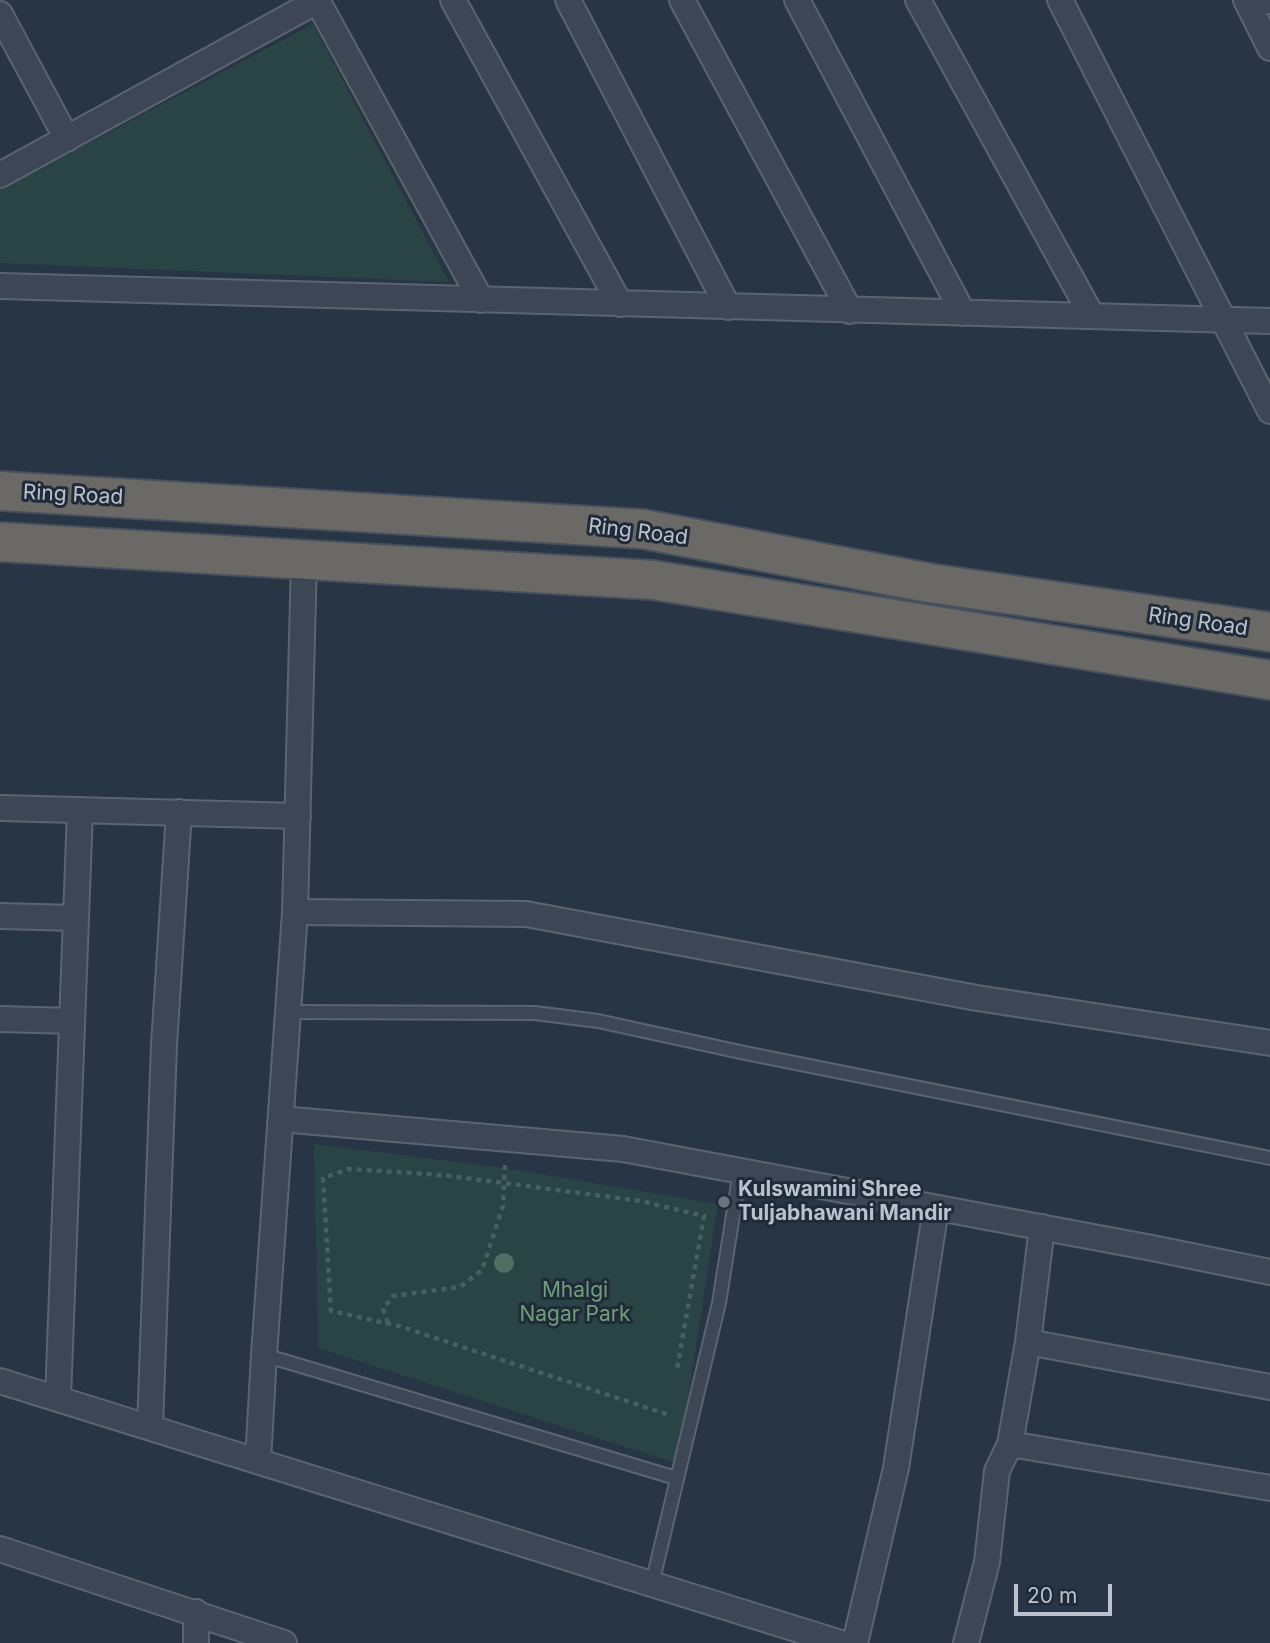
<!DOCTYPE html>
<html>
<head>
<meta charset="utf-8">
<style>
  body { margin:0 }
  #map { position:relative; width:1270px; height:1643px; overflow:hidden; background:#283544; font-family:Inter,sans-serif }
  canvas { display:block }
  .scale { position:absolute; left:1014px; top:1584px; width:98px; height:32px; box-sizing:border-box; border:4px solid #bac2cd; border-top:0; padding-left:9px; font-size:21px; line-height:24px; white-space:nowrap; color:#bac2cd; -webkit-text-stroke:5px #202b39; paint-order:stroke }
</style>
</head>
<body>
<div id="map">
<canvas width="1270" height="1643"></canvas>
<div class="scale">20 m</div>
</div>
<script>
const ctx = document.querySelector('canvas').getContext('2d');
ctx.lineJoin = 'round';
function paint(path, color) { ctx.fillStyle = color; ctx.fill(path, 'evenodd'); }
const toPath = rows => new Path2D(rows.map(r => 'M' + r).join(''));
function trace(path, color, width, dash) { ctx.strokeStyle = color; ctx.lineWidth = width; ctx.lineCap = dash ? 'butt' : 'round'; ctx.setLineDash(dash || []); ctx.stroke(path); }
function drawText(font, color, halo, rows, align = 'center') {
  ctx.font = font + ' Inter,sans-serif'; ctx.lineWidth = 6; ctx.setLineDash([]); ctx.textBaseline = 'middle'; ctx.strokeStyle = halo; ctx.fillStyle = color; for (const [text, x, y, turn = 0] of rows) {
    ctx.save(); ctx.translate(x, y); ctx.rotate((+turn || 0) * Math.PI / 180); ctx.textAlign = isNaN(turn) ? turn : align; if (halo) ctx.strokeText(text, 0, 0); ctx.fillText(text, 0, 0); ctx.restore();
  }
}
const green = toPath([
  [313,24,449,282,0,263,0,190],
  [314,1144,505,1168,718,1204,678,1464,318,1348]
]);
const path = toPath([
  [505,1165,504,1183,641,1201,704,1216,677,1369],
  [388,1323,383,1309,393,1296,460,1287,482,1270,503,1206,504,1183,442,1175,349,1169,323,1178,331,1311,399,1326,669,1415]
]);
const service = toPath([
  [288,1012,535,1013,598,1021,745,1053,1270,1158],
  [264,1355,676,1478],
  [652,1584,719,1303,740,1171]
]);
const minor = toPath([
  [317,0,481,300],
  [453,0,620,304],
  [568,0,728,307],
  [682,0,850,311],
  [797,0,963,313],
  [918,0,1092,316],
  [1060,0,1270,411],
  [1270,1,1246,0,1270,48],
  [0,14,67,139],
  [0,175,319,0],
  [0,286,1270,321],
  [0,808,298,816],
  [295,912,526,914,977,998,1270,1043],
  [0,916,76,918],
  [0,1019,72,1021],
  [281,1119,623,1149,1152,1248,1270,1272],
  [1028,1342,1270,1387],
  [0,1381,841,1643],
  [58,1399,80,810],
  [150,1427,164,1045,179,812],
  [1010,1444,1270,1488],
  [258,1461,264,1355,295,912,304,559],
  [0,1549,284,1643],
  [196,1643,196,1612],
  [855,1643,896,1468,936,1208],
  [966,1643,987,1562,997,1471,1010,1444,1028,1342,1042,1227]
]);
const trunk = toPath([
  [0,491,643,529,929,583,1270,632],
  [0,542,653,580,1270,680]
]);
const trees = [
  [504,1263]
];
const markers = [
  [724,1202,7,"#6b7280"]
];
const streetNames = [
  ["Ring Road",73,495,3],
  ["Ring Road",638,532,7],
  ["Ring Road",1198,622,8]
];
const poiNames = [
  ["Kulswamini Shree",738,1190],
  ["Tuljabhawani Mandir",738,1214]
];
const parkNames = [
  ["Mhalgi",575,1291],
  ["Nagar Park",575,1315]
];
paint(green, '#2a4345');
trace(service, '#5b6471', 16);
trace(minor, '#5b6471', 28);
trace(trunk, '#47515e', 42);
trace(path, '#485f61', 4.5, [5, 5]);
trace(service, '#3c4654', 12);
trace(minor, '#3c4654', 24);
trace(trunk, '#6a6966', 38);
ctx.fillStyle = '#506f62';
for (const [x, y] of trees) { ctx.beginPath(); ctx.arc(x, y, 10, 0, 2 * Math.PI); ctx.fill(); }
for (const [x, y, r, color] of markers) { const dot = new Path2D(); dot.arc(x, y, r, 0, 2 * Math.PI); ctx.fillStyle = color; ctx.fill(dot); trace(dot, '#202b39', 2.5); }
drawText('21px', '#bac2cd', '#202b39', streetNames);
drawText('bold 21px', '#bac2cd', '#202b39', poiNames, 'left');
drawText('21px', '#719e7a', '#202b39', parkNames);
</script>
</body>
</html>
